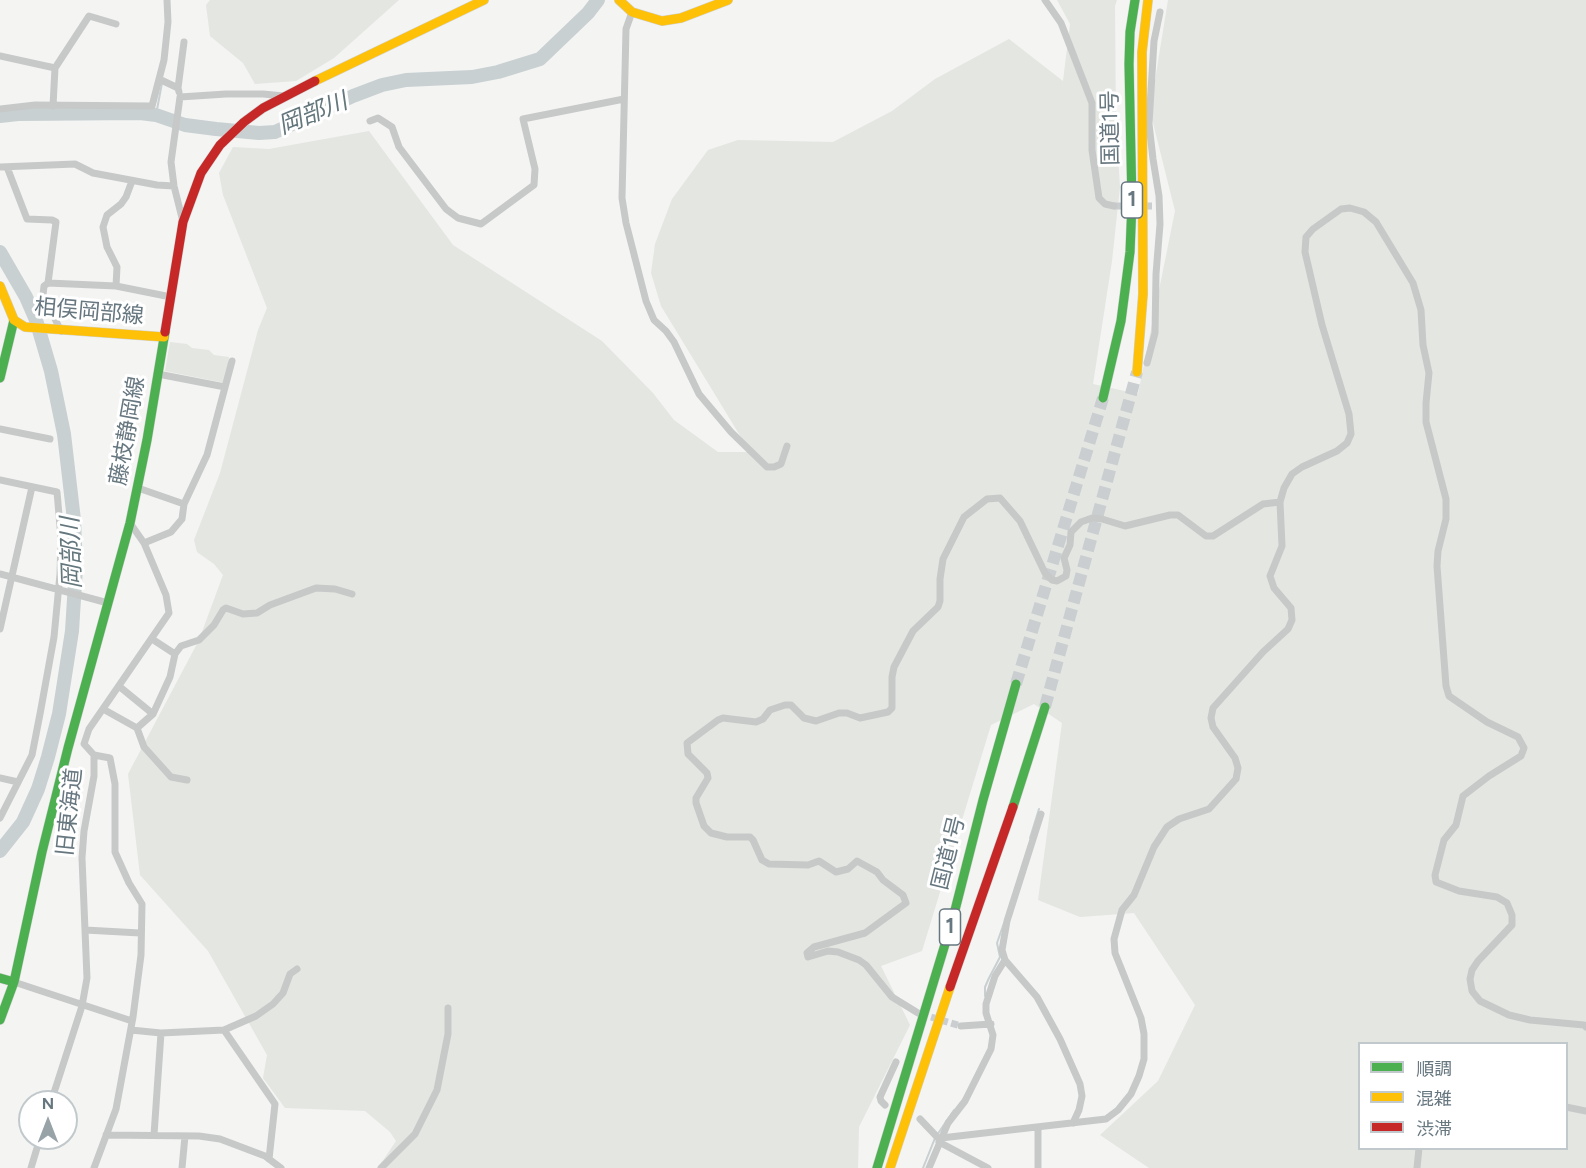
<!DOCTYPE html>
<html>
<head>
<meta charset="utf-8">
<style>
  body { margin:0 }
  #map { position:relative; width:1586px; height:1168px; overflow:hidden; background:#f4f4f3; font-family:Figtree,"Noto Sans JP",sans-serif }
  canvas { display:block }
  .legend { position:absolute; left:1358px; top:1042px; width:210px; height:108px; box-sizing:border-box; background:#fff; border:2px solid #c2c9cc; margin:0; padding:8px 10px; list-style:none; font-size:18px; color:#677780 }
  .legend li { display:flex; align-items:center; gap:12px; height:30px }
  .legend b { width:30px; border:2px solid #c2c9cc }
  .north { position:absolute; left:18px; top:1090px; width:60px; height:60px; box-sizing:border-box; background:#fff; border:2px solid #c2c9cc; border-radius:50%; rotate:0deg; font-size:16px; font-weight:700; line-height:24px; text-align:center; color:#677780 }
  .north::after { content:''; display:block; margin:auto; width:21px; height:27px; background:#98a3a8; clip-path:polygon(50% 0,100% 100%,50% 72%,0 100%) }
</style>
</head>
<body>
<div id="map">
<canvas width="1586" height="1168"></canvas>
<ul class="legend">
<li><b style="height:8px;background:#4caf50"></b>順調</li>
<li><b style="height:8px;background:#ffc107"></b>混雑</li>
<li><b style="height:8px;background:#c62828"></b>渋滞</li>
</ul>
<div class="north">N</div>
</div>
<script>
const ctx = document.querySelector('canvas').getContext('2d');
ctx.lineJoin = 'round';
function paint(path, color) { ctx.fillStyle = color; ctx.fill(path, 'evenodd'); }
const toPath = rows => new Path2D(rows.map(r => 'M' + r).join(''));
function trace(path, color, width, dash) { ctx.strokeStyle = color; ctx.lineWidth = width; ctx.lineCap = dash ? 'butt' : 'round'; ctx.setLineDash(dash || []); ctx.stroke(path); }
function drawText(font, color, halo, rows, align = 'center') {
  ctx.font = font + ' Figtree,"Noto Sans JP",sans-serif'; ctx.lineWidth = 6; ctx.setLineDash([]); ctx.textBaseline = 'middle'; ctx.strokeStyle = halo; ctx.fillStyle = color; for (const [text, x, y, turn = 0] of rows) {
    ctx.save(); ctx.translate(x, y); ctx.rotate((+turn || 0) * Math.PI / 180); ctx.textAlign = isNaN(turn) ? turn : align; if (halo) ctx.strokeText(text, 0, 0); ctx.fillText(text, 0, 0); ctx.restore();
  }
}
const green = toPath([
  [210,0,399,0,334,58,296,81,255,84,243,63,210,36,206,5],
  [1057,0,1117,0,1115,6,1116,127,1120,187,1112,261,1093,384,1138,394,1175,211,1150,111,1168,0,1586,0,1586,1168,1149,1168,1100,1135,1158,1081,1195,1005,1134,913,1080,917,1038,900,1062,723,1034,704,991,725,922,951,881,966,910,1025,859,1127,858,1168,378,1168,396,1141,390,1132,365,1111,285,1108,263,1078,267,1055,208,951,140,875,128,774,199,640,223,575,214,564,197,552,194,540,220,473,258,330,267,308,223,195,219,173,233,147,269,149,369,131,453,245,602,341,653,393,674,420,718,452,750,452,661,306,651,273,655,244,672,199,708,150,738,140,833,142,892,111,935,79,1009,39,1063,81,1070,24],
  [1360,1044,1566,1044,1566,1148,1360,1148],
  [170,342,187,344,192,348,209,350,214,355,229,357,225,383,165,371]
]);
const stream = toPath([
  [156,115,162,83],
  [1030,838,1039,809],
  [985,996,985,987,989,978,1000,957,997,943,1004,923],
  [923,1168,935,1138,954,1110]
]);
const river = toPath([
  [0,116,18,114,140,113,156,115,185,125,216,129,259,133,275,132,353,96,382,85,406,80,472,77,498,72,540,59,588,13,598,0],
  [0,252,26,297,36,320,51,371,64,434,74,520,76,567,72,631,59,714,48,757,38,789,23,822,0,851]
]);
const streetTunnel = toPath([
  [1114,206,1152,206],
  [921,1014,961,1026]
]);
const highwayTunnel = toPath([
  [1016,684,1103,398],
  [1045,707,1137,372]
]);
const street = toPath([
  [1045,0,1061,23,1092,103,1092,150,1099,198,1105,204,1114,206],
  [632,12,626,29,622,198,626,223,646,301,654,320,666,331,674,342,699,394,731,432,767,467,774,467,781,464,787,446],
  [0,56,55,68],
  [159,79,178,88,179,92],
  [178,88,184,42],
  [53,106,55,68,89,16,116,24],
  [0,109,35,105,152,106,164,60,168,22,167,0],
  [370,121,378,118,392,127,399,147,446,209,458,218,481,224,534,185,535,169,523,119,624,99],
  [0,167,75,164,93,173,157,185,174,186],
  [7,167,27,219,52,220,56,222,48,283],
  [183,222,174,186,171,162,180,97,226,94,263,94,284,96],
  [116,286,117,267,107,247,103,227,107,215,121,204,126,197,132,181],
  [61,331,43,295,44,286,48,283,116,286,171,297],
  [1147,363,1155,333,1156,274,1160,224,1159,196,1153,159,1149,124,1154,41,1160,12],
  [158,374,225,387],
  [0,429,50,439],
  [0,480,57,492,61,538,60,574,54,637,40,714,32,755,0,818],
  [138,488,184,504],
  [144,543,171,532,182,519,184,504,207,455,232,361],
  [0,574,108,603],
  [0,629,32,487],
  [152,639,175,654],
  [120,687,153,714],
  [103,709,137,728],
  [0,778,18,782],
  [187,780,171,777,144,747,137,728,153,714,170,677,175,654,181,646,199,640,214,625,223,610,226,608,243,614,257,613,270,605,316,588,335,589,352,594],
  [1041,814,1007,921,1002,950,1005,960,1037,997,1060,1039,1080,1084,1082,1096,1079,1110,1073,1123],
  [85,930,140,933],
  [14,982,132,1021],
  [918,1013,892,997,866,965,859,960,838,952,828,951,808,957,807,953,814,947,865,933,906,903,903,895,883,880,877,872,857,861,848,869,836,872,819,861,808,865,769,864,762,860,753,840,750,837,727,837,711,833,704,826,696,803,696,798,708,778,707,773,688,754,687,743,718,720,723,718,756,722,763,719,770,710,785,705,791,705,804,718,816,721,839,713,847,713,860,718,888,712,892,708,892,677,894,667,913,631,938,607,940,601,940,579,943,559,964,517,987,499,1000,498,1020,521,1045,573,1052,580,1057,581,1066,576,1067,570,1064,558,1070,545,1071,532,1081,522,1092,518,1102,519,1125,526,1170,515,1178,515,1206,536,1213,536,1263,504,1280,502],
  [961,1026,991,1024],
  [131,1030,161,1033,224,1030,275,1104,269,1159],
  [224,1030,256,1016,273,1004,283,993,290,974,297,969],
  [51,1102,82,1006,87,978,82,858,84,831,94,776,94,755,84,744,89,729,169,613,166,595,144,543,130,523],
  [885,1105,881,1101,880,1097,896,1062],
  [1566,1107,1586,1111],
  [920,1119,940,1140],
  [1038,1128,1038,1168],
  [106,1135,199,1136,220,1139,265,1156,281,1168],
  [154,1135,161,1033],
  [941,1138,1106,1119,1118,1110,1131,1094,1139,1076,1144,1059,1144,1034,1141,1018,1115,953,1114,939,1122,910,1134,895,1154,847,1167,827,1179,819,1209,809,1236,779,1238,768,1235,758,1213,727,1211,718,1213,708,1263,652,1288,629,1292,620,1291,608,1274,588,1270,576,1282,546,1280,502,1284,488,1292,474,1302,467,1337,451,1347,443,1351,434,1349,414,1322,325,1305,252,1306,237,1313,229,1341,209,1350,208,1364,212,1376,222,1413,283,1421,310,1423,345,1429,373,1426,403,1426,422,1446,499,1446,519,1438,551,1437,566,1446,686,1449,696,1487,722,1518,737,1524,748,1521,756,1489,776,1463,796,1456,825,1444,840,1435,875,1436,882,1459,891,1497,897,1507,903,1512,915,1512,925,1478,961,1472,970,1470,979,1472,991,1480,1001,1509,1015,1530,1020,1584,1025,1586,1027],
  [939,1142,988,1168],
  [31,1168,40,1138],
  [94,1168,116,1109,133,1017,141,955,142,904,129,883,115,852,115,784,110,758,94,755],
  [182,1168,185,1136],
  [381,1168,415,1134,437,1090,448,1034,448,1008],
  [929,1168,948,1123,965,1101,991,1049,993,1035,986,1013,986,1004,995,976,1005,960],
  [1417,1168,1419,1148]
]);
const fast = toPath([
  [0,378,14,320],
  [1103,398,1121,321,1130,252,1132,203,1129,64,1130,32,1135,0],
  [1013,807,1045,707],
  [0,978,14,982],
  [0,1020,14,982,42,852,68,748,130,523,147,440,165,332],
  [877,1168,953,918,983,800,1016,684]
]);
const slow = toPath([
  [619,0,632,12,662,21,681,18,728,0],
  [315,81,484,0],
  [0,286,14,320,25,327,164,337],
  [1137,372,1143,294,1142,52,1148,0],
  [890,1168,950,987]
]);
const jam = toPath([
  [165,332,183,222,201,173,220,145,244,122,263,108,315,81],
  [950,987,1013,807]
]);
const shields = [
  [1132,200,21],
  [950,927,21]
];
const shieldNames = [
  ["1",1132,200],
  ["1",950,927]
];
const streetNames = [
  ["国道1号",1111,128,-91],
  ["相俣岡部線",89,312,5],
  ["藤枝静岡線",128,431,-80],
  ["旧東海道",70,812,-84],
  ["国道1号",949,853,-76]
];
const waterNames = [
  ["岡部川",313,114,-22],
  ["岡部川",72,553,-92]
];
paint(green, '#e3e6e1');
trace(stream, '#c8d0d2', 2);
trace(river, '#c8d0d2', 14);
trace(streetTunnel, '#caced0', 7, [7, 3.5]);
trace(highwayTunnel, '#caced0', 12, [12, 6]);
trace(fast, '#d0d1d1', 10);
trace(slow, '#d0d1d1', 10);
trace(jam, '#d0d1d1', 10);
trace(street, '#c7c9c9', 7);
trace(fast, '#4caf50', 9);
trace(slow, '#ffc107', 9);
trace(jam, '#c62828', 9);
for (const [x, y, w] of shields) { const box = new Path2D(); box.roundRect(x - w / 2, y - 18, w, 36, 4.5); ctx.fillStyle = '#fff'; ctx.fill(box); trace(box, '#677780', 1.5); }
drawText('bold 21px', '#677780', null, shieldNames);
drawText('22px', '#677780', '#fff', streetNames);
drawText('italic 24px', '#63777d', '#fff', waterNames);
</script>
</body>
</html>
